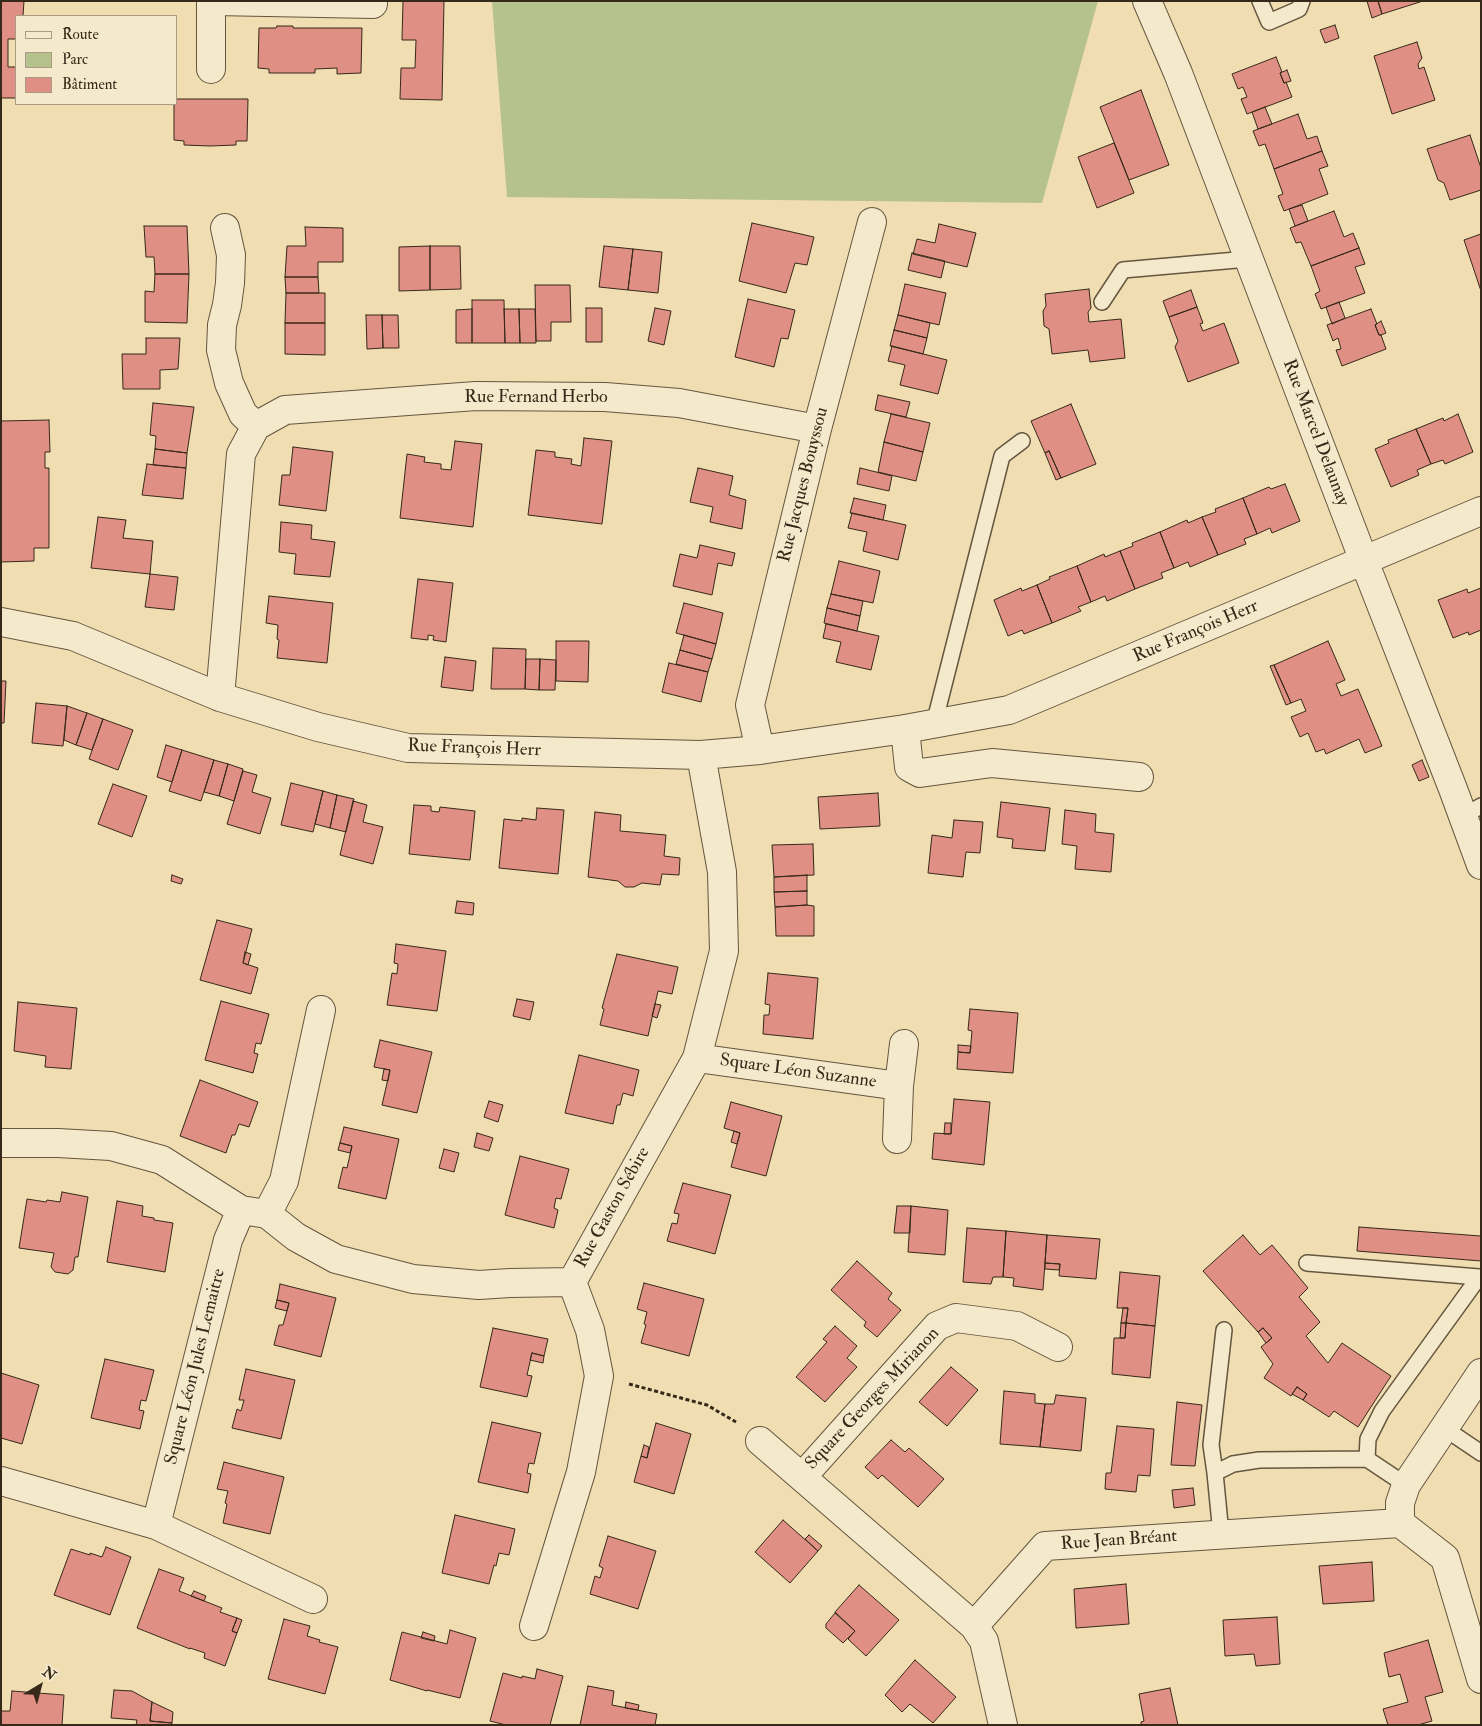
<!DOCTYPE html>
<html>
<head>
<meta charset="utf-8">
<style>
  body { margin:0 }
  #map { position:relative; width:1482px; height:1726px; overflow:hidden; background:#f0ddb1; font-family:"IM FELL Double Pica",serif }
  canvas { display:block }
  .frame { position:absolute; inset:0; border:2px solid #362919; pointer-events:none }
  .legend { position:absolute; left:15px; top:15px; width:162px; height:90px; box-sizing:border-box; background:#f5e9cc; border:1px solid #a99c84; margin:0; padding:6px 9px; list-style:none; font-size:15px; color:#362919 }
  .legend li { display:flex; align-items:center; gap:10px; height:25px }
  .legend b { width:25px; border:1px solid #a99c84 }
  .north { position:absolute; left:15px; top:1661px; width:50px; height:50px; -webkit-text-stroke:4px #f5e9cc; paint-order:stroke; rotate:37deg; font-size:14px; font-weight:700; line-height:20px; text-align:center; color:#362919 }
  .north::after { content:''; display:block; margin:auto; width:18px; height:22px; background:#362919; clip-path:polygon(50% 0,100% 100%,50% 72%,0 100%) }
</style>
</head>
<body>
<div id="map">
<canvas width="1482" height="1726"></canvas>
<div class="frame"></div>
<ul class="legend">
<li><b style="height:6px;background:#f5e9cc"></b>Route</li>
<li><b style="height:14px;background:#b6c28e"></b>Parc</li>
<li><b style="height:14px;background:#df8f83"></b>Bâtiment</li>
</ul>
<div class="north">N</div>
</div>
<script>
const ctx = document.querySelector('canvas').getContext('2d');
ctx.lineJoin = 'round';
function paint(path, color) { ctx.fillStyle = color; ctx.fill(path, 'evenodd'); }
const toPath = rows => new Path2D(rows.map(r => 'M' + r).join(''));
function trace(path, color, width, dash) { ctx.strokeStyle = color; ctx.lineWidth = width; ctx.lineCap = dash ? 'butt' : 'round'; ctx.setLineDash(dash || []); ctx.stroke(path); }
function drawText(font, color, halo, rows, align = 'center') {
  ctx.font = font + ' "IM FELL Double Pica",serif'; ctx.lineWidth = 4.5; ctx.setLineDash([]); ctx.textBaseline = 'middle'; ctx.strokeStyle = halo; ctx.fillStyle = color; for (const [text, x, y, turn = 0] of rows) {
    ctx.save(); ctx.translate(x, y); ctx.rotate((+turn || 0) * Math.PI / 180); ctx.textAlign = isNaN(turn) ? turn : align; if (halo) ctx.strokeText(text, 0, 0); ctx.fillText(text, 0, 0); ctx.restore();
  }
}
const green = toPath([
  [492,1,1098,1,1042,203,507,197]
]);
const building = toPath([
  [1,1,24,1,23,16,16,16,16,39,8,39,8,67,16,67,16,98,1,98,1,1],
  [403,1,444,1,442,100,400,99,401,68,415,68,416,40,402,40,403,1],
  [1367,1,1378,1,1382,14,1372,18,1367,1],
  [1378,1,1423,1,1382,14,1378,1],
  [1335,25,1339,38,1325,43,1320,30,1335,25],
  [277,26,293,26,293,28,362,28,361,73,337,74,337,68,315,69,315,73,269,73,269,69,258,68,259,28,276,28,277,26],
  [1417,42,1422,58,1418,64,1419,69,1424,67,1435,100,1392,114,1374,56,1417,42],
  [1276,57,1282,72,1280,73,1284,83,1286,82,1292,97,1247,114,1241,99,1247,97,1243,87,1238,89,1232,74,1276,57],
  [1287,70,1291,81,1284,83,1280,73,1287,70],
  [1141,90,1169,165,1129,180,1100,107,1141,90],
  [176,99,248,99,247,141,236,141,236,145,210,146,184,145,184,141,174,140,174,104,176,104,176,99],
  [1265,107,1272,124,1258,129,1252,112,1265,107],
  [1298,114,1307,139,1317,136,1322,151,1274,169,1265,144,1259,146,1253,131,1298,114],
  [1470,135,1481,168,1481,190,1450,200,1444,183,1438,180,1427,149,1470,135],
  [1114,143,1134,193,1097,208,1078,157,1114,143],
  [1322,151,1328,166,1319,169,1328,194,1284,211,1278,196,1283,194,1274,169,1322,151],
  [1302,205,1308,221,1295,226,1289,209,1302,205],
  [1334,211,1344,237,1353,233,1359,248,1311,266,1301,242,1296,243,1290,228,1334,211],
  [752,223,814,237,807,265,795,263,786,293,739,281,752,223],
  [939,224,976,233,967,267,913,254,917,239,935,243,939,224],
  [144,226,187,226,189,274,155,274,154,257,146,257,144,226],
  [305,227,343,228,343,262,318,262,318,277,285,277,287,246,306,246,305,227],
  [1481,234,1481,291,1464,240,1481,234],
  [430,246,430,290,399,291,399,247,430,246],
  [430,246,460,246,461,289,430,290,430,246],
  [604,246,633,249,628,290,599,287,604,246],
  [1359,248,1365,264,1355,267,1365,293,1321,309,1315,294,1320,291,1311,266,1359,248],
  [633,249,662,252,658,293,628,290,633,249],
  [912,253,945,261,941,278,908,270,912,253],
  [155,274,189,274,187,323,145,322,145,291,154,292,155,274],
  [285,277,318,277,319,293,286,293,285,277],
  [905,284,946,293,939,325,898,315,905,284],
  [535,285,570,285,571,322,551,322,551,341,536,341,535,285],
  [1089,289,1091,308,1088,312,1089,322,1121,319,1125,358,1090,362,1088,350,1052,354,1049,329,1044,326,1043,311,1046,306,1045,294,1089,289],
  [1191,290,1197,307,1169,317,1163,301,1191,290],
  [286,293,325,293,325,323,285,323,286,293],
  [748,299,795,310,788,339,781,338,774,367,735,357,748,299],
  [472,300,504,300,505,343,472,343,472,300],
  [1339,302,1345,318,1332,324,1326,307,1339,302],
  [1197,307,1203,323,1200,324,1203,331,1224,323,1239,363,1188,382,1175,347,1178,341,1169,317,1197,307],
  [586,308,602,308,602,342,586,342,586,308],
  [655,308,671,311,664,345,648,341,655,308],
  [472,309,472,343,456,343,456,310,472,309],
  [504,309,519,309,520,343,505,343,504,309],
  [519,309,535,309,536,343,520,343,519,309],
  [1371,309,1377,324,1375,325,1379,335,1381,335,1386,349,1342,366,1336,350,1341,349,1338,338,1333,341,1327,325,1371,309],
  [366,315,382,315,383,348,367,349,366,315],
  [382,315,398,315,399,348,383,348,382,315],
  [898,315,930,323,927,338,894,330,898,315],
  [1381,321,1386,333,1381,335,1379,335,1375,325,1381,321],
  [285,323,325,323,325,355,285,354,285,323],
  [894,330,927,338,923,354,890,346,894,330],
  [146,338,180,338,178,369,160,370,160,389,123,389,122,354,146,354,146,338],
  [892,346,947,360,938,394,900,385,905,365,888,361,892,346],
  [878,395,910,402,906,417,875,410,878,395],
  [153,403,194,407,187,453,155,449,156,436,150,435,153,403],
  [1071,404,1096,464,1061,478,1049,451,1045,453,1031,421,1071,404],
  [891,414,930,423,923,452,884,442,891,414],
  [1458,414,1473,452,1445,464,1443,460,1431,464,1416,429,1443,418,1444,421,1458,414],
  [49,420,50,452,45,452,45,468,49,468,49,548,34,548,34,561,1,562,1,421,49,420],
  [1416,429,1431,464,1417,470,1419,475,1391,487,1375,449,1389,443,1388,440,1416,429],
  [584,438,612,441,602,524,528,515,536,450,555,452,555,457,572,459,571,464,581,466,584,438],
  [455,441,482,444,473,527,400,518,407,454,425,457,424,462,441,464,441,469,451,470,455,441],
  [884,442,923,452,916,481,878,472,884,442],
  [293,447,333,452,326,511,279,505,282,475,290,475,293,447],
  [155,449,187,453,186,468,153,465,155,449],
  [1049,451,1061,478,1056,480,1045,453,1049,451],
  [147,464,186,468,183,499,142,495,147,464],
  [698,468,733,476,729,495,746,500,742,529,710,522,713,507,690,502,698,468],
  [860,468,892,476,889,491,857,484,860,468],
  [1285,484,1300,521,1272,533,1270,528,1257,534,1243,498,1269,487,1271,489,1285,484],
  [854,498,886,505,883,520,850,513,854,498],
  [1243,498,1257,534,1244,539,1246,544,1218,555,1202,517,1216,512,1215,509,1243,498],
  [852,513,906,525,898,560,863,551,867,532,848,528,852,513],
  [98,517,126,520,123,538,153,541,150,574,91,568,98,517],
  [1202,517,1218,555,1190,567,1188,562,1174,568,1160,532,1187,520,1188,523,1202,517],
  [281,522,312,525,311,539,335,542,330,577,294,574,296,554,279,552,281,522],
  [1160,532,1174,568,1161,573,1163,578,1135,589,1120,551,1133,546,1132,543,1160,532],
  [700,545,735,553,732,566,718,563,712,595,673,586,680,554,697,558,700,545],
  [1120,551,1135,589,1107,601,1105,596,1091,602,1077,566,1104,554,1105,557,1120,551],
  [839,561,880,571,873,603,831,594,839,561],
  [1077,566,1091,602,1078,607,1081,611,1052,623,1037,585,1050,579,1049,577,1077,566],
  [150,574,178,577,174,610,145,607,150,574],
  [418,579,453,583,446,642,433,640,434,636,428,635,428,640,411,638,418,579],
  [1037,585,1052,623,1024,634,1022,630,1008,636,994,600,1021,588,1022,591,1037,585],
  [1481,588,1481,630,1469,635,1468,632,1453,638,1438,600,1467,589,1468,593,1481,588],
  [831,594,863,601,860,616,827,608,831,594],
  [269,596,333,603,327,663,277,658,279,640,277,639,278,625,266,623,269,596],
  [684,603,723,613,716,644,676,633,684,603],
  [827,608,860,616,857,631,824,623,827,608],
  [826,624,879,636,871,670,836,662,841,642,823,638,826,624],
  [684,635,716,644,712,659,680,650,684,635],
  [556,641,589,641,588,682,556,681,556,641],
  [1328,641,1345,680,1336,684,1341,696,1358,689,1382,746,1365,753,1359,739,1326,754,1324,749,1316,752,1308,733,1300,737,1291,717,1306,711,1301,699,1291,703,1274,665,1328,641],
  [493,648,526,649,525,689,491,689,493,648],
  [680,650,712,659,708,672,676,664,680,650],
  [445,657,476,661,473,691,441,687,445,657],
  [526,659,540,659,539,690,525,689,526,659],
  [540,659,556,660,555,690,539,690,540,659],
  [669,663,708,672,701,702,662,692,669,663],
  [1274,665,1291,703,1286,705,1270,666,1274,665],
  [1,681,6,681,4,723,1,723,1,681],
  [36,703,67,706,63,746,32,743,36,703],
  [67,706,87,713,76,745,64,740,67,706],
  [87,713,103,719,92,750,76,745,87,713],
  [103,719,133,730,118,770,89,759,103,719],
  [166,745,182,750,172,782,157,777,166,745],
  [182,750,214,760,201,801,169,791,182,750],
  [214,760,228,764,219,796,204,792,214,760],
  [1422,760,1429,777,1419,781,1412,765,1422,760],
  [228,764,243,769,234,801,219,796,228,764],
  [243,771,257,775,252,792,271,798,260,834,227,824,243,771],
  [291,783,323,791,313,832,281,825,291,783],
  [113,784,147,796,132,837,98,824,113,784],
  [323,791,337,795,330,828,315,824,323,791],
  [878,793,880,826,820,829,818,797,878,793],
  [337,795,354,799,346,832,330,828,337,795],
  [353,801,367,805,363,822,383,827,373,864,340,855,353,801],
  [1001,802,1050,808,1045,851,1012,848,1013,839,997,837,1001,802],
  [414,805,431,806,431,811,439,812,440,807,475,811,470,860,409,854,414,805],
  [537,808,564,810,558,874,499,868,504,819,522,821,522,818,536,820,537,808],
  [1065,810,1096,814,1095,832,1114,834,1111,872,1075,869,1077,846,1062,844,1065,810],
  [595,812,621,815,620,831,666,835,664,856,680,858,679,875,662,874,660,885,642,883,634,887,625,887,618,881,588,877,595,812],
  [954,820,983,822,980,853,966,852,963,877,928,873,932,835,952,838,954,820],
  [813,844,814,875,774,877,772,845,813,844],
  [172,875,183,879,181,884,171,881,172,875],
  [807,875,807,891,774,892,774,877,807,875],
  [807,891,807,905,775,907,774,892,807,891],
  [457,901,474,903,473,915,455,913,457,901],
  [807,905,814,906,814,936,776,936,775,907,807,905],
  [217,920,252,929,243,963,258,968,251,994,200,980,217,920],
  [396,944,446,951,437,1011,387,1005,392,973,397,974,398,964,394,963,396,944],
  [245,952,251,954,248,965,243,963,245,952],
  [617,954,678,967,672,994,658,991,648,1036,600,1025,604,1009,602,1008,617,954],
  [768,973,818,978,813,1039,763,1034,764,1015,769,1015,770,1005,765,1004,768,973],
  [517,999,534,1002,530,1020,513,1016,517,999],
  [221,1001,269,1014,261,1044,256,1043,254,1053,258,1054,253,1073,205,1060,221,1001],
  [18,1002,77,1008,71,1069,45,1067,46,1056,14,1051,18,1002],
  [655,1004,661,1005,657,1018,652,1016,655,1004],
  [970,1009,1018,1013,1013,1073,957,1069,958,1052,970,1053,972,1031,968,1030,970,1009],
  [380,1040,432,1052,417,1113,382,1105,390,1070,374,1067,380,1040],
  [958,1045,971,1046,970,1053,958,1052,958,1045],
  [579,1055,639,1070,633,1096,623,1093,620,1105,617,1105,613,1124,565,1113,579,1055],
  [384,1069,390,1070,388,1081,382,1080,384,1069],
  [200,1080,258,1102,249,1127,239,1124,235,1135,232,1135,226,1153,180,1136,200,1080],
  [954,1099,990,1102,984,1165,932,1159,934,1133,951,1134,954,1099],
  [489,1101,503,1105,498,1122,484,1117,489,1101],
  [731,1102,782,1116,766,1176,731,1167,740,1133,724,1128,731,1102],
  [945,1123,951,1123,951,1134,944,1134,945,1123],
  [344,1127,399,1139,386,1199,338,1188,343,1167,347,1168,352,1146,340,1143,344,1127],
  [734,1131,740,1133,737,1144,731,1142,734,1131],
  [477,1133,493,1138,489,1151,474,1147,477,1133],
  [340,1143,352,1146,350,1153,338,1150,340,1143],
  [444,1149,459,1153,454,1172,439,1168,444,1149],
  [520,1156,569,1169,561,1199,556,1198,554,1208,558,1210,554,1228,505,1215,520,1156],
  [683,1183,731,1195,715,1254,667,1241,672,1223,677,1224,679,1214,674,1213,683,1183],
  [62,1192,88,1197,78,1257,75,1257,73,1270,68,1274,55,1272,51,1267,54,1253,19,1248,27,1199,46,1202,47,1200,60,1202,62,1192],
  [117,1201,143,1206,142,1216,154,1218,154,1220,173,1223,165,1272,107,1262,117,1201],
  [897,1206,911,1206,910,1233,894,1233,897,1206],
  [911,1206,948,1210,945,1255,908,1252,911,1206],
  [1359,1227,1481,1236,1481,1261,1357,1251,1359,1227],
  [967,1228,1006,1231,1003,1277,993,1277,991,1284,963,1282,967,1228],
  [1006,1231,1047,1235,1043,1290,1013,1286,1014,1278,1003,1277,1006,1231],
  [1047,1235,1100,1239,1096,1279,1059,1276,1060,1264,1045,1263,1047,1235],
  [1243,1235,1260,1255,1272,1245,1308,1288,1299,1297,1320,1322,1306,1336,1328,1363,1342,1343,1391,1376,1358,1427,1334,1411,1329,1417,1303,1400,1307,1394,1297,1387,1291,1396,1264,1378,1273,1364,1261,1347,1272,1338,1263,1328,1258,1332,1203,1271,1243,1235],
  [857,1261,892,1293,888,1299,901,1310,877,1337,864,1326,866,1322,831,1290,857,1261],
  [1045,1263,1060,1264,1059,1270,1045,1269,1045,1263],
  [1120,1272,1160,1276,1155,1326,1126,1323,1128,1308,1117,1308,1120,1272],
  [644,1283,704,1299,689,1356,641,1343,646,1325,644,1324,647,1312,637,1309,644,1283],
  [280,1284,336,1298,321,1357,274,1345,279,1325,283,1325,289,1303,277,1300,280,1284],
  [277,1300,289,1303,287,1311,275,1308,277,1300],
  [1123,1308,1128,1308,1126,1323,1121,1323,1123,1308],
  [1121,1323,1126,1323,1125,1338,1120,1338,1121,1323],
  [1126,1323,1155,1326,1150,1378,1112,1374,1114,1338,1125,1338,1126,1323],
  [835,1326,857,1346,847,1358,857,1367,825,1402,796,1377,827,1342,823,1339,835,1326],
  [493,1328,548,1339,544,1356,532,1353,527,1375,532,1376,527,1397,480,1387,493,1328],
  [1263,1328,1272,1338,1266,1343,1258,1332,1263,1328],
  [532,1353,544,1356,543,1363,530,1360,532,1353],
  [105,1359,154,1370,146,1401,141,1400,139,1410,144,1411,140,1429,91,1418,105,1359],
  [951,1367,978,1390,947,1426,919,1402,951,1367],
  [246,1369,295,1380,281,1439,232,1428,237,1409,241,1411,244,1400,239,1400,246,1369],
  [1,1373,39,1385,22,1444,1,1438,1,1373],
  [1297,1387,1307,1394,1303,1400,1292,1394,1297,1387],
  [1004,1391,1035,1394,1035,1403,1045,1404,1040,1447,1000,1444,1004,1391],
  [1056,1395,1086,1398,1081,1451,1040,1447,1045,1404,1054,1404,1056,1395],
  [1177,1402,1202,1405,1195,1466,1171,1465,1177,1402],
  [492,1422,541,1433,534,1464,529,1463,527,1473,531,1474,528,1493,478,1482,492,1422],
  [656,1423,691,1434,674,1494,634,1482,641,1456,647,1458,656,1423],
  [1117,1426,1154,1429,1150,1476,1138,1475,1136,1492,1105,1489,1106,1473,1111,1473,1117,1426],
  [891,1440,905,1452,909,1448,944,1479,918,1507,882,1475,878,1479,865,1467,891,1440],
  [644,1445,649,1447,647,1458,641,1456,644,1445],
  [224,1462,284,1477,270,1534,223,1523,227,1504,225,1503,228,1491,217,1489,224,1462],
  [1193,1488,1195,1505,1174,1508,1172,1490,1193,1488],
  [455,1515,515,1529,509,1555,499,1553,496,1566,494,1565,489,1584,442,1573,455,1515],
  [783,1520,818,1551,790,1583,755,1552,783,1520],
  [809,1535,822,1546,818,1551,805,1539,809,1535],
  [608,1536,656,1551,638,1609,590,1594,595,1576,600,1578,603,1568,599,1566,608,1536],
  [106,1547,131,1557,110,1615,54,1595,71,1549,90,1555,90,1553,102,1557,106,1547],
  [1372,1562,1374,1601,1323,1604,1319,1566,1372,1562],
  [159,1569,184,1578,179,1591,222,1608,220,1612,237,1618,232,1631,237,1633,225,1666,204,1658,205,1653,190,1648,190,1649,137,1628,159,1569],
  [1126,1584,1129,1624,1076,1628,1074,1589,1126,1584],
  [859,1585,899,1620,866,1656,848,1639,855,1631,835,1612,859,1585],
  [194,1591,206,1596,204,1601,191,1596,194,1591],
  [835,1613,855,1631,843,1643,826,1628,826,1624,835,1613],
  [1277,1617,1280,1664,1256,1666,1254,1654,1225,1656,1223,1620,1277,1617],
  [237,1618,242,1620,237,1633,232,1631,237,1618],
  [284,1619,310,1626,307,1636,320,1640,319,1642,338,1647,325,1694,268,1679,284,1619],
  [450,1630,476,1638,460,1698,427,1690,427,1691,390,1680,402,1632,447,1644,450,1630],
  [423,1632,435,1636,434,1641,421,1638,423,1632],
  [1428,1640,1443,1692,1425,1697,1432,1721,1418,1725,1388,1725,1383,1709,1408,1702,1400,1674,1389,1677,1384,1653,1428,1640],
  [915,1660,956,1697,933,1723,910,1704,902,1712,885,1695,915,1660],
  [537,1669,563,1676,550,1725,506,1725,490,1721,503,1673,522,1678,522,1676,535,1679,537,1669],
  [588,1686,614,1691,612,1705,657,1714,655,1725,580,1725,588,1686],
  [1170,1688,1178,1725,1141,1725,1141,1722,1144,1721,1139,1694,1170,1688],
  [114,1690,132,1691,152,1702,150,1721,172,1723,172,1725,136,1725,137,1720,111,1718,114,1690],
  [12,1691,64,1695,62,1725,1,1725,1,1711,10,1711,12,1691],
  [152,1702,173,1712,172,1723,150,1721,152,1702],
  [626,1702,639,1705,638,1710,625,1708,626,1702]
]);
const path = toPath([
  [629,1384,707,1405,736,1422]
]);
const service = toPath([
  [1260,1,1269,22,1299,9,1302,1],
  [1102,302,1123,270,1248,259],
  [934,724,1002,456,1022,441],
  [1463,816,1481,806],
  [1307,1263,1479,1277,1382,1411,1368,1439,1367,1459],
  [1444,1428,1481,1453],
  [1215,1473,1211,1445,1224,1330],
  [1221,1534,1215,1473,1233,1464,1259,1460,1367,1459,1406,1485]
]);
const minor = toPath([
  [214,1,373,4,373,1],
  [1147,1,1178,73,1364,561,1453,789,1481,865],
  [211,69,211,1],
  [225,228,231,255,230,283,227,305,222,325,221,350,229,383,243,414,256,426],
  [1,622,73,636,220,697,318,727,408,748,701,755,760,750,905,729,1009,710,1481,511],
  [220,697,241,454,256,426,285,410,476,396,605,397,679,403,817,429],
  [905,729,909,767,920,773,992,763,1139,777],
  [760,750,750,705,817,429,872,222],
  [697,1058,899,1086],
  [897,1139,899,1086,904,1044],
  [1,1143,58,1143,111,1146,162,1160,241,1210,267,1214,296,1237,336,1259,413,1279,479,1285,510,1283,572,1282,697,1058,724,951,722,872,701,755],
  [267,1214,284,1181,321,1010],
  [760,1441,974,1626,1045,1546,1400,1523,1445,1558,1481,1679],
  [802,1477,937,1326,956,1318,1017,1326,1058,1347],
  [1,1481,156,1525,313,1599],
  [1400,1523,1400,1503,1406,1485,1481,1373],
  [156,1525,228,1240,241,1210],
  [534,1626,581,1472,599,1376,590,1330,572,1282],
  [974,1626,984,1641,1003,1725]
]);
const streetNames = [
  ["Rue Fernand Herbo",536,398],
  ["Rue Marcel Delaunay",1315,433,69],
  ["Rue Jacques Bouyssou",804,485,-76],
  ["Rue François Herr",1196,632,-23],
  ["Rue François Herr",474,749,2],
  ["Square Léon Suzanne",798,1072,8],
  ["Rue Gaston Sébire",613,1208,-61],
  ["Square Léon Jules Lemaitre",196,1367,-76],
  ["Square Georges Mirianon",873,1399,-47],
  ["Rue Jean Bréant",1119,1541,-4]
];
paint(green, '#b6c28e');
paint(building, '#df8f83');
trace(building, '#362919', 1);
trace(service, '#64563f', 18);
trace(minor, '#64563f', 30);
trace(path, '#362919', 3, [4, 2.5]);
trace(service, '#f5e9cc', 15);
trace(minor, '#f5e9cc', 28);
drawText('18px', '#362919', '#f5e9cc', streetNames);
</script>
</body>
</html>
